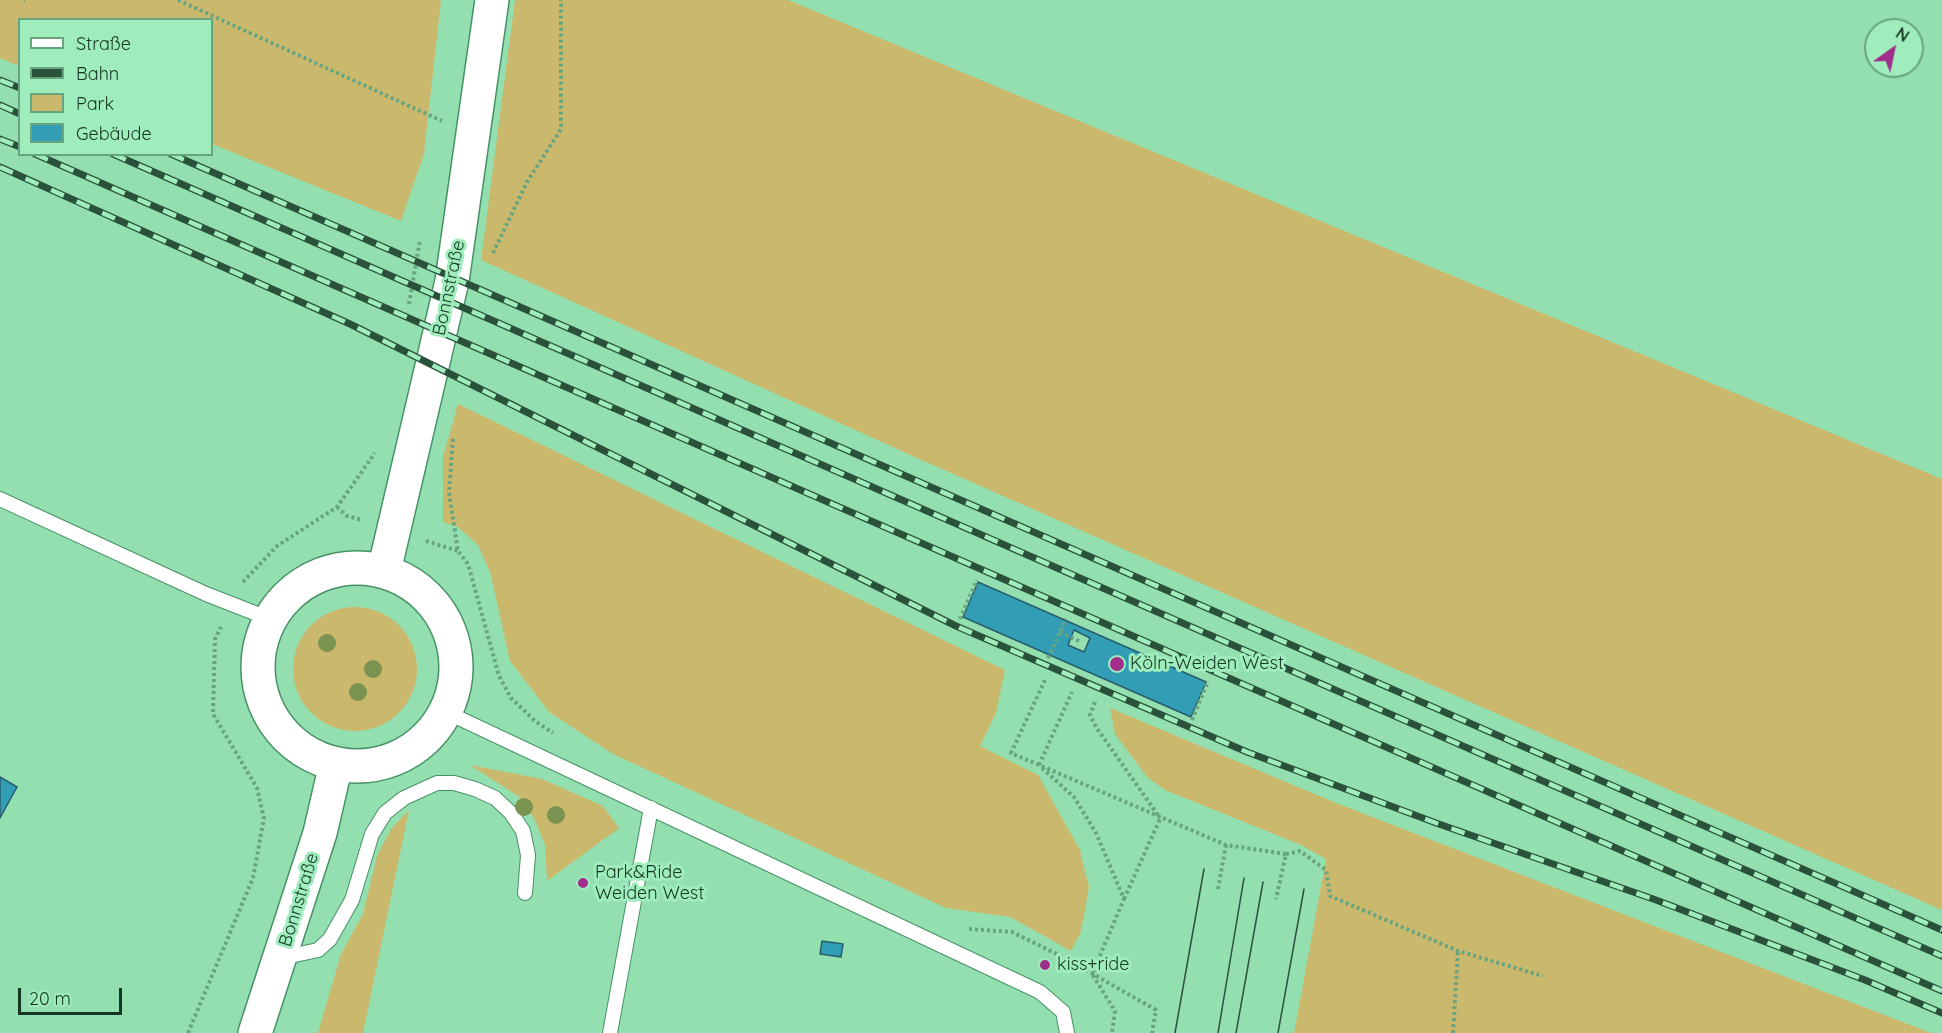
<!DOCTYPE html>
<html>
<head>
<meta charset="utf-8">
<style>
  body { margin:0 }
  #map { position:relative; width:1942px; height:1033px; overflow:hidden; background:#93dfb0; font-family:Quicksand,sans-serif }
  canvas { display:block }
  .legend { position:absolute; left:18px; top:18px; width:195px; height:138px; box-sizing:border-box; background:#9fedbd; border:2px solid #68a480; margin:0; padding:8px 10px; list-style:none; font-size:18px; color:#163624 }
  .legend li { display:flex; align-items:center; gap:12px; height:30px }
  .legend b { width:30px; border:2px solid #68a480 }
  .north { position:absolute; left:1864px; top:18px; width:60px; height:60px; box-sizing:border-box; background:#9fedbd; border:2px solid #68a480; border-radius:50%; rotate:33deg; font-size:16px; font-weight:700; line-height:24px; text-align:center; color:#163624 }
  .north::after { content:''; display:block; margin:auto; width:21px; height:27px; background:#a02e8a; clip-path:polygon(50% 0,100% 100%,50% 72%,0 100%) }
  .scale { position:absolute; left:18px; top:988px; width:104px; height:27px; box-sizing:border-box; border:3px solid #163624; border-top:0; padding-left:8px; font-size:18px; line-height:21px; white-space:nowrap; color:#163624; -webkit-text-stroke:4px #9fedbd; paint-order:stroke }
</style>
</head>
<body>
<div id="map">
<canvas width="1942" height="1033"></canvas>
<ul class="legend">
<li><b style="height:8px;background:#fff"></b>Straße</li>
<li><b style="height:8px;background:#2a523b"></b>Bahn</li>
<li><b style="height:16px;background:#cab96d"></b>Park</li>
<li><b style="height:16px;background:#329eb6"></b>Gebäude</li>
</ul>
<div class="north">N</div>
<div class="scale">20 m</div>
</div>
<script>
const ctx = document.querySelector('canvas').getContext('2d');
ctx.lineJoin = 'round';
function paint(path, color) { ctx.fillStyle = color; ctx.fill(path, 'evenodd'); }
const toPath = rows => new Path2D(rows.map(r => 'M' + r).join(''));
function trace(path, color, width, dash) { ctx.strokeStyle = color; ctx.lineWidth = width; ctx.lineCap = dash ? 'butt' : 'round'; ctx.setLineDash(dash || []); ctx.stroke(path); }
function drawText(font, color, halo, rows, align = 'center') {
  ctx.font = font + ' Quicksand,sans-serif'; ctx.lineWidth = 6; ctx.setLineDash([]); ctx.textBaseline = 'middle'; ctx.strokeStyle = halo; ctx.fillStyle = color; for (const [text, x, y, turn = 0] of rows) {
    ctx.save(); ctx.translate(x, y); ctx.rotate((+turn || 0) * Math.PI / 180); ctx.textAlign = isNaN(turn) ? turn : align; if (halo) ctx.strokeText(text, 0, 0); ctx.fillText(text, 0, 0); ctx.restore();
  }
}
const green = toPath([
  [0,0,441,0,424,154,401,221,212,144,212,20,20,20,19,66,0,58],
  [515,0,788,0,1942,479,1942,910,917,458,481,260],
  [458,404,1005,670,996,713,980,746,1038,775,1080,850,1089,887,1081,932,1071,951,1010,917,946,908,613,754,549,712,510,661,490,572,478,545,458,527,443,522,443,457],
  '293 669a62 62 0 1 1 124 0a62 62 0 1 1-124 0Z',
  [1110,708,1336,803,1931,1033,1294,1033,1326,859,1301,845,1165,790,1147,777,1115,734],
  [470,765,542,779,603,806,619,828,547,881,545,845,534,818,518,796],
  [409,810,363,1033,318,1033,341,954,363,914,377,856,391,829]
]);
const building = toPath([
  [978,582,1206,682,1191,717,963,617,978,582],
  [1074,630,1090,638,1084,652,1068,645,1074,630],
  [0,777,17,787,0,818,0,777],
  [822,941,843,944,841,957,820,954,822,941]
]);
const path = toPath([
  [24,0,25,0],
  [178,0,442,121],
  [493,253,527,182,561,129,561,0],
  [409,304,420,240],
  [453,439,449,493,458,551,468,564,499,676,511,698,535,721,553,733],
  [337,507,347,516,362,520],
  [426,541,458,551],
  [243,582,277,546,337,507,375,453],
  [960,619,977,580],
  [1060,632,1079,641],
  [1048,658,1066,619],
  [1045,680,1011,753,1226,845,1286,854,1276,899],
  [1095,702,1090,715,1096,727,1160,818],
  [1192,720,1208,681],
  [1039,765,1072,692],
  [1042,768,1074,797,1096,833,1124,899,1092,974,1115,1011,1112,1033],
  [1286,854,1300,851,1326,870,1330,896,1458,951,1543,976],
  [1218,889,1226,845],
  [1124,899,1160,819],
  [969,929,1012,932,1065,958,1156,1010,1152,1033],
  [188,1033,253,878,264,818,257,788,213,714,215,639,221,627],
  [1453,1033,1458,951]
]);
const service = toPath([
  [0,499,206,594,270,619],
  [446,712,1040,992,1063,1012,1067,1033],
  [281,958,318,950,330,939,352,900,372,834,385,813,404,798,437,783,454,783,475,789,495,798,511,813,523,831,528,855,525,893],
  [610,1033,651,808]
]);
const secondary = toPath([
  '258 667a99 99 0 1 1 198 0a99 99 0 1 1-198 0Z',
  [384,571,452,281,492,0],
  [255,1033,320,833,336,764]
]);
const tram = toPath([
  [1175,1033,1204,869],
  [1218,1033,1244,878],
  [1236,1033,1263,882],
  [1278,1033,1304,889]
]);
const rail = toPath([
  [0,80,20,88],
  [0,105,20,114],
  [0,139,20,147],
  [35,154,1942,991],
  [113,154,1942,956],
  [171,154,1942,930],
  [0,167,350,324,956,626,1247,752,1436,823,1656,900,1865,980,1942,1013]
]);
const trees = [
  [327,643],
  [373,669],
  [358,692],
  [524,807],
  [556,815]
];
const markers = [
  [1117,664,8,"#a02e8a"],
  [583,883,6,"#a02e8a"],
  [1045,965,6,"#a02e8a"]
];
const streetNames = [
  ["Bonnstraße",449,288,-78],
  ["Bonnstraße",299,900,-73]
];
const poiNames = [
  ["Köln-Weiden West",1130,664],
  ["Park&Ride",595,873],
  ["Weiden West",595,894],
  ["kiss+ride",1057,965]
];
paint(green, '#cab96d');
paint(building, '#329eb6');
trace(building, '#275d6b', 1.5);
trace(service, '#469267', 16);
trace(secondary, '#469267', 36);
trace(path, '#67a47f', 4, [3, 3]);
trace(service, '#fff', 14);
trace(secondary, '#fff', 33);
trace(tram, '#2a523b', 1.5);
trace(rail, '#2a523b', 7);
trace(rail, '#9fedbd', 4.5, [14]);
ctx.fillStyle = '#7a9350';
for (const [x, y] of trees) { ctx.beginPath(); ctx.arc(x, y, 9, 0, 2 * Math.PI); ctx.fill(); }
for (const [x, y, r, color] of markers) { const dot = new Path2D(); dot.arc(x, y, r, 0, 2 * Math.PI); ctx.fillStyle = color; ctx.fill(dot); trace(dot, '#9fedbd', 2); }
drawText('18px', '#163624', '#9fedbd', streetNames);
drawText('18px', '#163624', '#9fedbd', poiNames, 'left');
</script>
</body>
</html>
